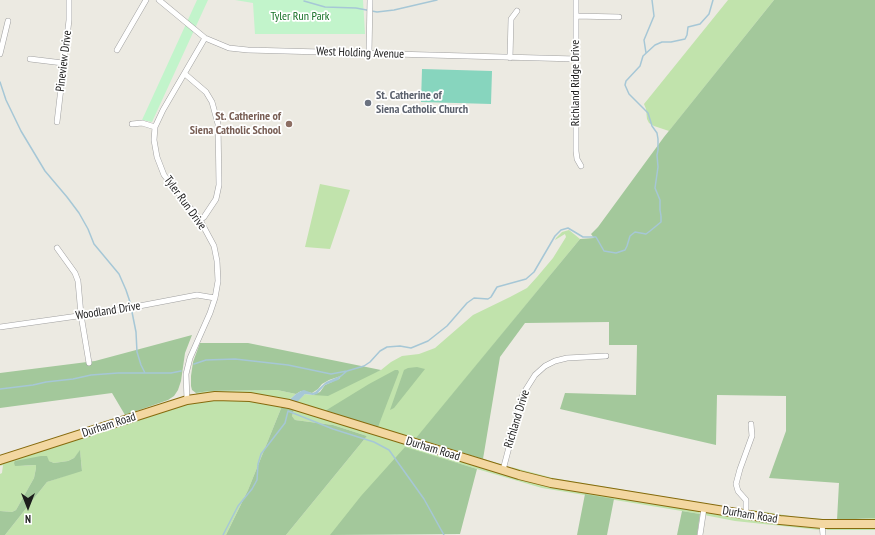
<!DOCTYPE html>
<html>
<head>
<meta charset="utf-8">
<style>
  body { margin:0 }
  #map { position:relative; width:875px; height:535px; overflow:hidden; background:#eceae2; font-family:"PT Sans Narrow",sans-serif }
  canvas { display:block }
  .north { position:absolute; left:8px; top:487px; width:40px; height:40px; -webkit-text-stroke:3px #fff; paint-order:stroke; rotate:180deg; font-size:11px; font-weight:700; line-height:16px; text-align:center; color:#1c1c1c }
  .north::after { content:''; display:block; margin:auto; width:14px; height:18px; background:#1c1c1c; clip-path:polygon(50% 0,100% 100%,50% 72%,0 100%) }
</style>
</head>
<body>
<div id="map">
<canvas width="875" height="535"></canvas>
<div class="north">N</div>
</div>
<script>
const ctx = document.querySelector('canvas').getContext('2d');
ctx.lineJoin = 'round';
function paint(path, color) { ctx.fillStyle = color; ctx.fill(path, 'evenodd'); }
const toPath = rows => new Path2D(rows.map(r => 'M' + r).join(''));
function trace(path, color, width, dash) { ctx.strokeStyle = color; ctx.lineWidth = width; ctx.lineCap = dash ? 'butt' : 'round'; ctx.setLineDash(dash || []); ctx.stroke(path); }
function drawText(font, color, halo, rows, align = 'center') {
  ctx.font = font + ' "PT Sans Narrow",sans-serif'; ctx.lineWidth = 3.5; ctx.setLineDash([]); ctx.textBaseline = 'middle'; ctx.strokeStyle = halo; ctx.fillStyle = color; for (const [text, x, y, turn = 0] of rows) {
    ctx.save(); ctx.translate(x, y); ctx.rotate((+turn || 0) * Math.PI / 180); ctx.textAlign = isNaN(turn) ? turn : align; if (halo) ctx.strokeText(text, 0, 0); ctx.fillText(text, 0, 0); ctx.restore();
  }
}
const grass = toPath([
  [728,0,774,0,669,131,654,126,649,123,647,119,646,109,644,104],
  [320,184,350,190,330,249,305,247],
  [569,230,580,239,417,438,500,464,493,464,296,405,197,395,196,393,209,391,277,390,296,394,290,399,297,401,305,394,313,395,381,370,391,362,402,356,419,354,435,348,473,315,510,297,527,288,537,277,553,258,566,237,565,234,555,240,556,238,562,232],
  [213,400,250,400,282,406,248,490,226,535,5,535,47,482,82,470,80,451,74,458,68,461,54,463,49,461,19,466,36,465,36,468,34,478,16,510,12,512,0,511,0,474,2,473,3,465,0,466,0,463,182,405],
  [294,410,530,480,699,511,700,514,542,488,405,448,331,535,286,535,367,436,333,425,295,420,292,416],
  [511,467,553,478,739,509,739,510,554,480,519,472],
  [753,510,796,517,837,520,875,518,875,522,827,522,752,513],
  [706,513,814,526,819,529,820,530,735,521,704,515],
  [875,526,875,530,826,530,829,528]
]);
const forest = toPath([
  [774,0,875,0,875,518,837,520,839,483,769,478,786,431,786,396,717,395,716,445,560,409,565,393,636,395,637,345,609,345,609,322,525,323,500,357,483,459,416,438,580,239,594,238,591,234,598,227,664,137],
  [192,335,185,353,181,381,178,390,174,396,168,400,125,415,112,393,0,408,0,373,95,361],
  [200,343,248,343,381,370,328,396,313,395,320,392,325,385,332,382,335,380,339,379,341,376,329,380,322,384,318,389,312,393,301,391,296,394,277,390,209,391,196,393,192,390,191,386,191,376,193,362],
  [417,367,425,369,394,408,390,410,404,370,408,368],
  [395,370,398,370,399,372,378,427,325,411,369,384],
  [282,406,294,410,292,416,295,420,333,425,367,436,286,535,226,535,248,490],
  [405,447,477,469,460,534,330,535,361,496],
  [80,450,82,471,47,482,5,535,0,535,0,511,12,512,16,510,34,478,36,468,36,465,15,466,14,463,15,461,41,456,47,456,49,461,54,463,68,461,74,458],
  [585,494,614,499,607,535,577,535],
  [682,511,700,514,697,535,677,535]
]);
const park = toPath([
  [197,0,208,0,152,122,142,120],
  [235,0,363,0,365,34,255,34,253,3]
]);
const pitch = toPath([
  [422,69,492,71,491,104,421,102]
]);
const water = toPath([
  [342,375,338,380,325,385,317,394,313,395,305,394,296,403,288,401,296,394,301,391,304,390,312,393,315,392,326,382]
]);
const stream = toPath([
  [304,1,325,7,356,8,377,12,394,10,437,0],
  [646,53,644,40,654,16,652,0],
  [0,82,6,100,21,131,45,171,67,197,79,213,88,229,94,244,119,274,126,290,131,305],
  [132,312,136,332,137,352,141,365,145,373],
  [194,364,206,360,235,359,288,365,331,374,347,371,364,366,370,362,380,351,387,347,400,346,411,348,428,341,447,326,467,303,474,298,488,299,491,297,497,287,526,279,534,272,555,236,561,230,568,228,583,237,596,237,604,251,616,253,625,250,627,246,630,236,635,232,646,234,650,231,661,222,661,216,660,210,660,200,655,188,658,167,657,155,658,150,658,139,657,133,652,126,648,113,629,94,625,85,626,81,640,66,643,56,655,45,662,42,671,42,685,39,687,35,688,27,700,24,709,14,713,0],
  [341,376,347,371],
  [0,389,33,385,46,382,73,379,91,375,118,373,171,373,181,371],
  [223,535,238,506,252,489,257,480,258,464,261,454,285,423,288,411,333,429,374,442,389,450,424,499,444,535]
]);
const minor = toPath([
  [159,0,205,38,229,48,248,50,576,59],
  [576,0,576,151,577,159,581,166],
  [576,16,619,17],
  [117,50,146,0],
  [369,53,370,0],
  [0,54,8,21],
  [510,58,511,19,517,11],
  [30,59,63,63],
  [185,74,206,92,212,102,218,124,219,185,216,199,204,217,200,220],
  [57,122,69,20,69,0],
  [132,124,142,123,155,127],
  [57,248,75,273,78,281,81,315,89,363],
  [0,327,113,311,197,295,215,298],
  [187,400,186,374,190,358,210,313,215,298,218,281,217,261,214,246,200,220,164,175,157,157,154,140,155,127,163,110,205,38],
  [503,470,523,394,535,375,545,366,555,361,567,358,606,356],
  [746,516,746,500,738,491,736,484,740,469,752,436,751,424],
  [822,524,823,535],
  [700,535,704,508]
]);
const primary = toPath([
  [0,460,187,400,215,396,250,397,289,404,519,475,551,483,780,520,822,524,875,524]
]);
const markers = [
  [368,103,4,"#6b7280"],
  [289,124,4,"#8d6e63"]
];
const parkNames = [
  ["Tyler Run Park",300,17]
];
const streetNames = [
  ["West Holding Avenue",360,53,2],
  ["Pineview Drive",64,61,-83],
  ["Richland Ridge Drive",576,83,-90],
  ["Tyler Run Drive",185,203,54],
  ["Woodland Drive",108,311,-9],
  ["Richland Drive",517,419,-73],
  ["Durham Road",109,425,-18],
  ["Durham Road",433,449,17],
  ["Durham Road",750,515,9]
];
const worshipNames = [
  ["St. Catherine of",376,96],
  ["Siena Catholic Church",376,110]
];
const educationNames = [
  ["St. Catherine of",281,117],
  ["Siena Catholic School",281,131]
];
paint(grass, '#c1e3ac');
paint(forest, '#a3c89b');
paint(park, '#c2f4cb');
paint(pitch, '#87d5be');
paint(water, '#a6c7d6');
trace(stream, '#a6c7d6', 1.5);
trace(minor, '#a0a0a0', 6);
trace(primary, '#866a0d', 10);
trace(minor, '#fff', 5);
trace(primary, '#f3d7a1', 8);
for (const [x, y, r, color] of markers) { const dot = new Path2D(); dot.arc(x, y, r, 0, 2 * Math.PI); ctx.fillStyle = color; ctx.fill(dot); trace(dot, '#fff', 1.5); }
drawText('12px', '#156f25', '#fff', parkNames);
drawText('12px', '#1c1c1c', '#fff', streetNames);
drawText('bold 12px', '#5b616d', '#fff', worshipNames, 'left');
drawText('bold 12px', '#785e54', '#fff', educationNames, 'right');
</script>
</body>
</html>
